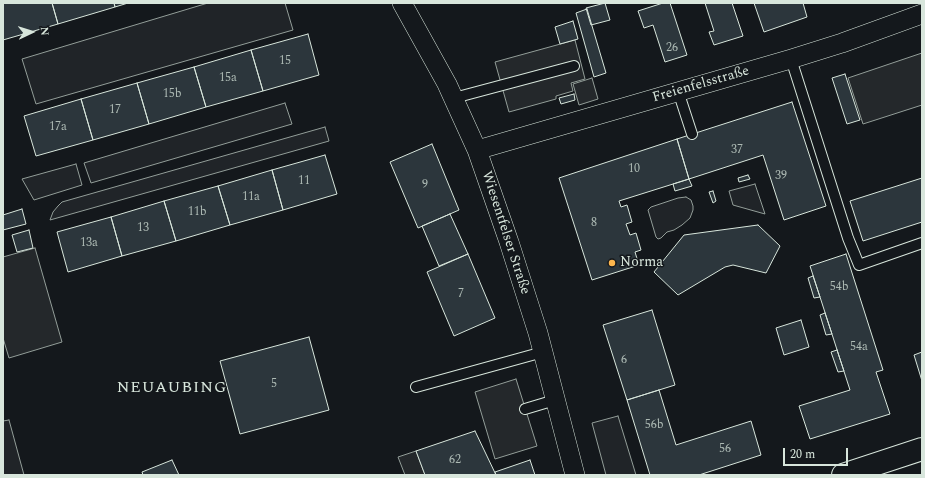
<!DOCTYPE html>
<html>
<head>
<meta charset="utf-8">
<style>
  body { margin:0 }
  #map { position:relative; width:925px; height:478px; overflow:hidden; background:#14181c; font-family:Spectral,serif }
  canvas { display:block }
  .frame { position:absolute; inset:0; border:4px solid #d8e6dc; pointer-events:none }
  .north { position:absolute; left:12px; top:12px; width:40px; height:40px; -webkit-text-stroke:3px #14181c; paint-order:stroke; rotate:86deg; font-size:11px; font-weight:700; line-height:16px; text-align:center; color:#d8e6dc }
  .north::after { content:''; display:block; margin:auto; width:14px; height:18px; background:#d8e6dc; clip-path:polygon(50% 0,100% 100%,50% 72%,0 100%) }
  .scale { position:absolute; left:783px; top:448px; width:65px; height:18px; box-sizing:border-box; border:2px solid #d8e6dc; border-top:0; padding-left:5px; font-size:12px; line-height:14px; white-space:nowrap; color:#d8e6dc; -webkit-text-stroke:3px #14181c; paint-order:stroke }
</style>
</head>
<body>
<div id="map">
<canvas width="925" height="478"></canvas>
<div class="frame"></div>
<div class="north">N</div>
<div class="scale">20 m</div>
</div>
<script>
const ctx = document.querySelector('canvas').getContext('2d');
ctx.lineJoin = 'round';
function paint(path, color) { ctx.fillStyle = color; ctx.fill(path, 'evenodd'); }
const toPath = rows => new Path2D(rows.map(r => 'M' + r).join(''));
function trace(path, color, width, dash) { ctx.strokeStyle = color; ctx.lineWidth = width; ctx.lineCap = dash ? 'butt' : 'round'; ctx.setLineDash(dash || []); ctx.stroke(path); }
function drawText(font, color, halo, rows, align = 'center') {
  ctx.font = font + ' Spectral,serif'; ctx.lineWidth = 3; ctx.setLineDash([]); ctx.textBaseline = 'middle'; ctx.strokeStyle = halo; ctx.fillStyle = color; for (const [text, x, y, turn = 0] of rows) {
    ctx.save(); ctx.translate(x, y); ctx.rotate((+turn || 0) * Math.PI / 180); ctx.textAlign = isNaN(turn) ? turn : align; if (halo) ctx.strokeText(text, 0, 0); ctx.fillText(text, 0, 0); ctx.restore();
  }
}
const green = toPath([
  [208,3,285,3,293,30,36,104,22,59,208,3],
  [285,103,292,124,91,183,84,163,285,103],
  [325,127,329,141,50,220,53,212,58,206,62,202,325,127],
  [76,164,82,185,34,200,22,179,76,164],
  [755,184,765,214,733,205,729,191,755,184],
  [686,197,691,200,693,206,693,210,690,218,682,225,674,230,667,232,661,238,658,239,656,237,648,210,651,207,678,198,686,197],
  [618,416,636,475,606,475,592,423,618,416],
  [9,420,24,475,3,475,3,421,9,420]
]);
const parking = toPath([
  [575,40,585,79,571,83,573,91,556,96,556,99,509,112,495,62,575,40],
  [922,53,922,105,863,124,848,78,922,53],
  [592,78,598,99,579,105,573,84,592,78],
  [35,248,62,342,9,358,3,338,3,257,35,248],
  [516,379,537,446,495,459,475,392,516,379],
  [416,451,425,475,405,475,398,457,416,451]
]);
const building = toPath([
  [3,3,52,3,58,24,3,40,3,3],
  [52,3,114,3,115,7,58,24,52,3],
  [114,3,128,3,115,7,114,3],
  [605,3,610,20,591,25,586,8,605,3],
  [663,3,670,3,687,55,665,62,653,25,644,28,638,11,663,3],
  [705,3,732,3,743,36,714,45,709,32,714,31,705,3],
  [754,3,803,3,807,17,764,32,754,3],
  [587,9,606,73,594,77,576,13,587,9],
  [573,21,578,39,560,44,555,27,573,21],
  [308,34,319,75,263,91,251,50,308,34],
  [251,50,263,91,206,107,194,67,251,50],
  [194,67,206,107,149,124,137,83,194,67],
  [845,74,860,120,847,124,832,78,845,74],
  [137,83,149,124,93,140,81,99,137,83],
  [574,94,575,100,561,104,559,98,574,94],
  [81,99,93,140,36,156,24,116,81,99],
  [792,102,826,206,784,220,763,155,689,179,677,139,792,102],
  [677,139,689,179,619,201,621,207,627,205,632,222,626,224,630,235,636,233,641,250,635,252,639,265,592,280,559,178,677,139],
  [432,144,459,210,418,228,390,162,432,144],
  [325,155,337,194,283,210,272,170,325,155],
  [272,170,283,210,230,225,218,186,272,170],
  [748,175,750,179,739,182,738,178,748,175],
  [922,178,922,222,863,241,850,201,922,178],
  [689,179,692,186,675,191,673,184,689,179],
  [218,186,230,225,176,241,164,201,218,186],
  [713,191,716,201,713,203,709,192,713,191],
  [164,201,176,241,122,256,111,217,164,201],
  [22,209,26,224,3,230,3,215,22,209],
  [450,214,468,254,439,266,422,226,450,214],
  [111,217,122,256,68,272,57,232,111,217],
  [758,225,780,246,766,273,733,265,725,267,678,295,654,272,684,235,758,225],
  [29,230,33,248,17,252,12,235,29,230],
  [468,254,495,318,454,336,427,272,468,254],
  [846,254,883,370,876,372,890,414,810,439,799,406,850,390,810,266,846,254],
  [813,276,820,297,814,298,808,278,813,276],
  [652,310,675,385,627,400,603,325,652,310],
  [825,313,832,334,826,335,820,315,825,313],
  [801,320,809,347,784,355,776,328,801,320],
  [309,337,329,410,240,434,220,361,309,337],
  [837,350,844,371,838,372,831,352,837,350],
  [922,352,922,381,914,355,922,352],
  [659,390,676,445,751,421,761,455,699,475,650,475,627,400,659,390],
  [475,431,496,475,425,475,416,451,475,431],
  [172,460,179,475,143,475,142,472,172,460],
  [530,460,535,475,496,475,495,472,530,460]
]);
const lane = toPath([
  [791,59,848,238,859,265,922,243],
  [678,91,692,134],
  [454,98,574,66],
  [416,387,543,352],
  [525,409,555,400]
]);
const street = toPath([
  [402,3,447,84,477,150,509,242,538,333,575,475],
  [477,150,791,59,842,43,922,14]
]);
const secondary = toPath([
  [843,475,922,449]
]);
const markers = [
  [612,263,4,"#ffb74d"]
];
const numberNames = [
  ["26",672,49],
  ["15",285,62],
  ["15a",228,79],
  ["15b",172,95],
  ["17",115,111],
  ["17a",58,128],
  ["37",737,151],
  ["10",634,170],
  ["39",781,177],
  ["11",304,182],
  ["9",425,186],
  ["11a",251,198],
  ["11b",197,213],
  ["8",594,224],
  ["13",143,229],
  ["13a",89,244],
  ["54b",839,288],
  ["7",461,295],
  ["54a",859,348],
  ["6",624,361],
  ["5",274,385],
  ["56b",654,426],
  ["56",725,450],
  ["62",455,461]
];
const streetNames = [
  ["Freienfelsstraße",701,85,-16],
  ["Wiesentfelser Straße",505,233,72]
];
const poiNames = [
  ["Norma",620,263]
];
const quarterNames = [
  ["NEUAUBING",172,389]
];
paint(green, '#202428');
trace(green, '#939e99', 1);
paint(parking, '#24282b');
trace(parking, '#939e99', 1);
paint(building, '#2c363c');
trace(building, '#d8e6dc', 1);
trace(lane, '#d8e6dc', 12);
trace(street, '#d8e6dc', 20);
trace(secondary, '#d8e6dc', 24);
trace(lane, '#14181c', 10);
trace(street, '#14181c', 19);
trace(secondary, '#14181c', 22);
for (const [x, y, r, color] of markers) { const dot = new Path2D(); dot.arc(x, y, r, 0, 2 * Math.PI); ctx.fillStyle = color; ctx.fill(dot); trace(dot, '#14181c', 1.5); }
drawText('12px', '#adbab4', null, numberNames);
drawText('14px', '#d8e6dc', '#14181c', streetNames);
drawText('14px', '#d8e6dc', '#14181c', poiNames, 'left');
ctx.letterSpacing = '1px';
drawText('16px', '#d8e6dc', '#14181c', quarterNames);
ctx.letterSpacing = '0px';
</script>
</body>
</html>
